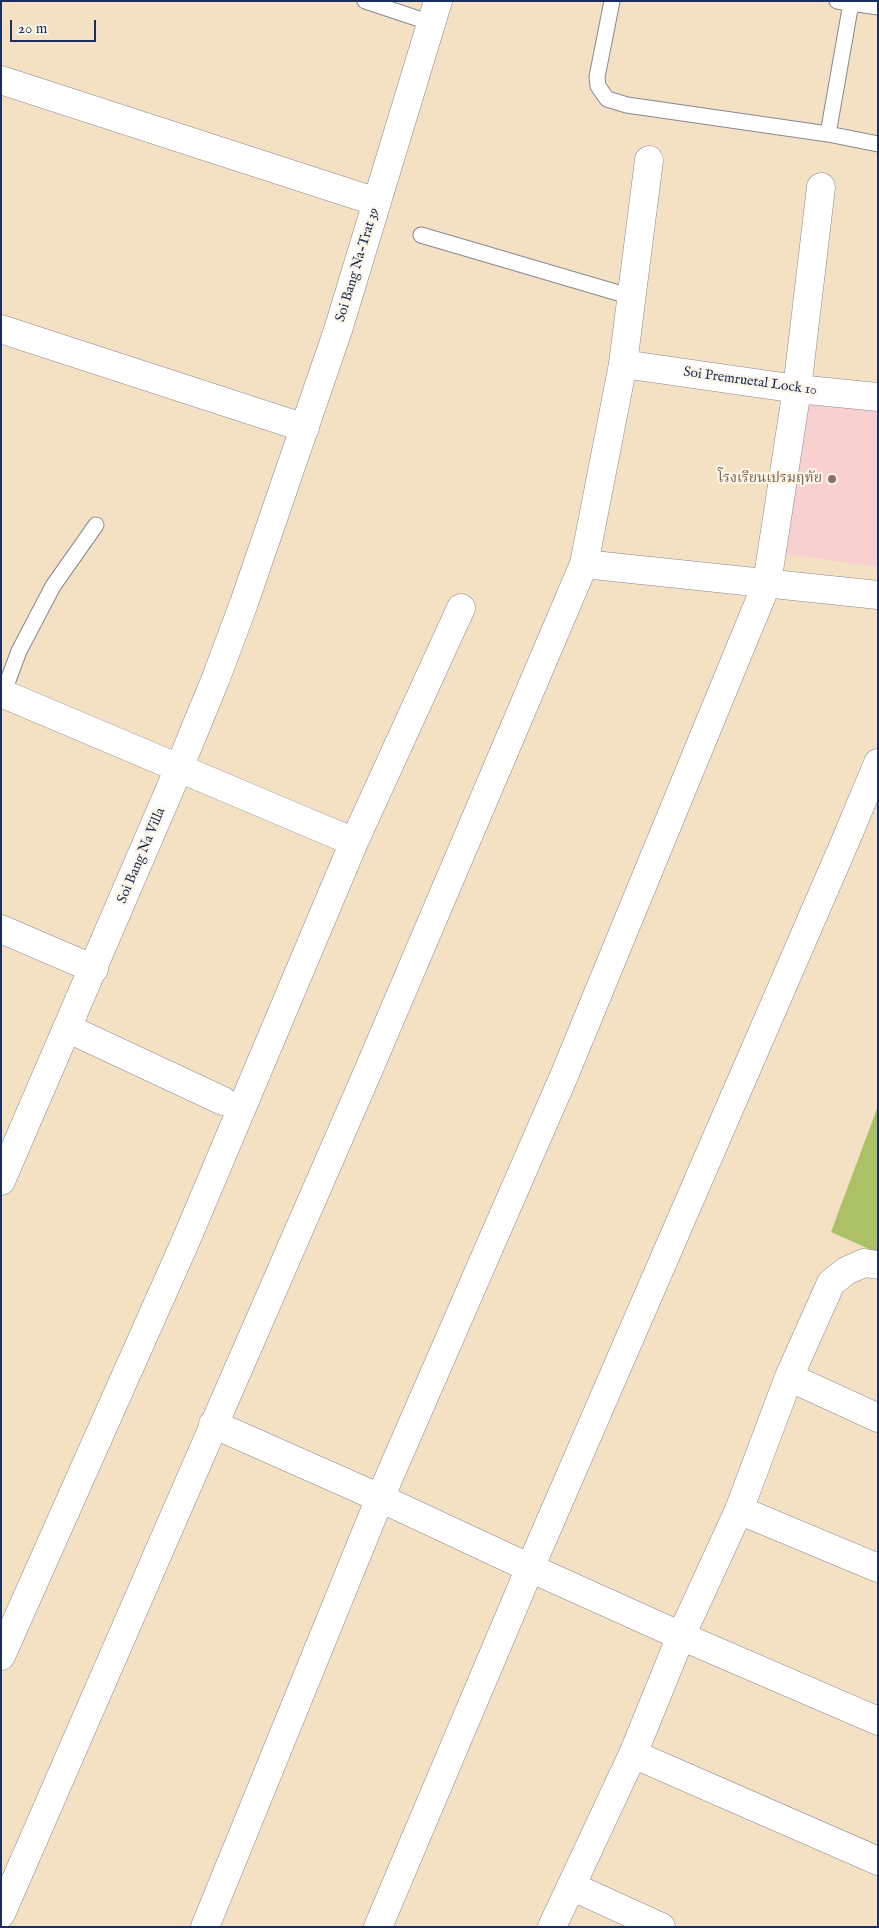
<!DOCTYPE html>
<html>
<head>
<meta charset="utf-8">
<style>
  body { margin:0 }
  #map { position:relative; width:879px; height:1928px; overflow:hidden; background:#f4e1c4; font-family:"IM FELL English",serif }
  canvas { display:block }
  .frame { position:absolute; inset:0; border:2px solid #1b2f5e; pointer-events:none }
  .scale { position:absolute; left:10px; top:20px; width:86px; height:22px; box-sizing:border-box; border:2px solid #1b2f5e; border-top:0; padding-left:6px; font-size:15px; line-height:18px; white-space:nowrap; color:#1b2f5e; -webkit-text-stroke:4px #fcf5e5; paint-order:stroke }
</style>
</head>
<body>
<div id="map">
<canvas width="879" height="1928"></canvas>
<div class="frame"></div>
<div class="scale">20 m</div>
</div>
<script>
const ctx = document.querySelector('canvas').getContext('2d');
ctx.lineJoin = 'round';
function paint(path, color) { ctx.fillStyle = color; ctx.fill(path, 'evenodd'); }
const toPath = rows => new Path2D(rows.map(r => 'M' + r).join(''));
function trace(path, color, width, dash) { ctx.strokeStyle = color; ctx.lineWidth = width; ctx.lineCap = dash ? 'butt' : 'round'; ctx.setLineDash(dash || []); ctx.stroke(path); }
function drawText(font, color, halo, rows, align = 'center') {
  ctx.font = font + ' "IM FELL English","Noto Serif Thai",serif'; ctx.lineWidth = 4.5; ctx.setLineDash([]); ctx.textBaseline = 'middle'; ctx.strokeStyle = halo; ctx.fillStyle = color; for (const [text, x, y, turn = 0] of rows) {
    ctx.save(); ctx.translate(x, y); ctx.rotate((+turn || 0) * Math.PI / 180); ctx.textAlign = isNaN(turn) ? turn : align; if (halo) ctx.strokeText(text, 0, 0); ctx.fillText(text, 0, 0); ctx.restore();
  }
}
const built = toPath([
  [797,389,878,404,878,567,779,553]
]);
const green = toPath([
  [878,1106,878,1253,831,1232]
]);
const lane = toPath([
  [365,1,431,23],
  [612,1,597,77,598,86,607,99,627,105,828,134,878,144],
  [851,1,851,3,878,7],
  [828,134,851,3,837,1],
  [421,235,632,297],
  [3,694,19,651,53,586,96,525]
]);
const street = toPath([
  [1,80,377,202],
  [1,329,305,428],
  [623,364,797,389,878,397],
  [584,564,878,595],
  [1,693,354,842],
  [1,929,94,969],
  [67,1028,223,1101],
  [1,1181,179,768,216,678,244,603,338,330,438,1],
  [789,1377,878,1418],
  [213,1424,380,1498,530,1568,681,1636,878,1721],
  [739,1510,878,1568],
  [1,1656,187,1238,354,842,461,608],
  [633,1754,878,1861],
  [571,1886,661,1927],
  [1,1914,369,1069,584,564,623,364,649,160],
  [205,1927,380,1498,564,1076,767,583,797,389,821,187],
  [378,1927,530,1568,845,842,878,763],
  [552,1927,633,1754,681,1636,739,1510,789,1377,831,1283,846,1271,864,1263,878,1265]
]);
const markers = [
  [832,479,5,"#8d6e63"]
];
const streetNames = [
  ["Soi Bang Na-Trat 39",358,265,-73],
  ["Soi Premruetal Lock 10",750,382,8],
  ["Soi Bang Na Villa",142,856,-67]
];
const educationNames = [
  ["โรงเรียนเปรมฤทัย",822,479]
];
paint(built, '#f7d0cf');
paint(green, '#acc065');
trace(lane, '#888891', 17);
trace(street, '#888891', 29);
trace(lane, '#fff', 15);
trace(street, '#fff', 28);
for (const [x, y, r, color] of markers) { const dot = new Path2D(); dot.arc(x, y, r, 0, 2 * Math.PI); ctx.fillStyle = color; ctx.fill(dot); trace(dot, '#fcf5e5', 2); }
drawText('14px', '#1b2f5e', '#fcf5e5', streetNames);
drawText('14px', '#785e54', '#fcf5e5', educationNames, 'right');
</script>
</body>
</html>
